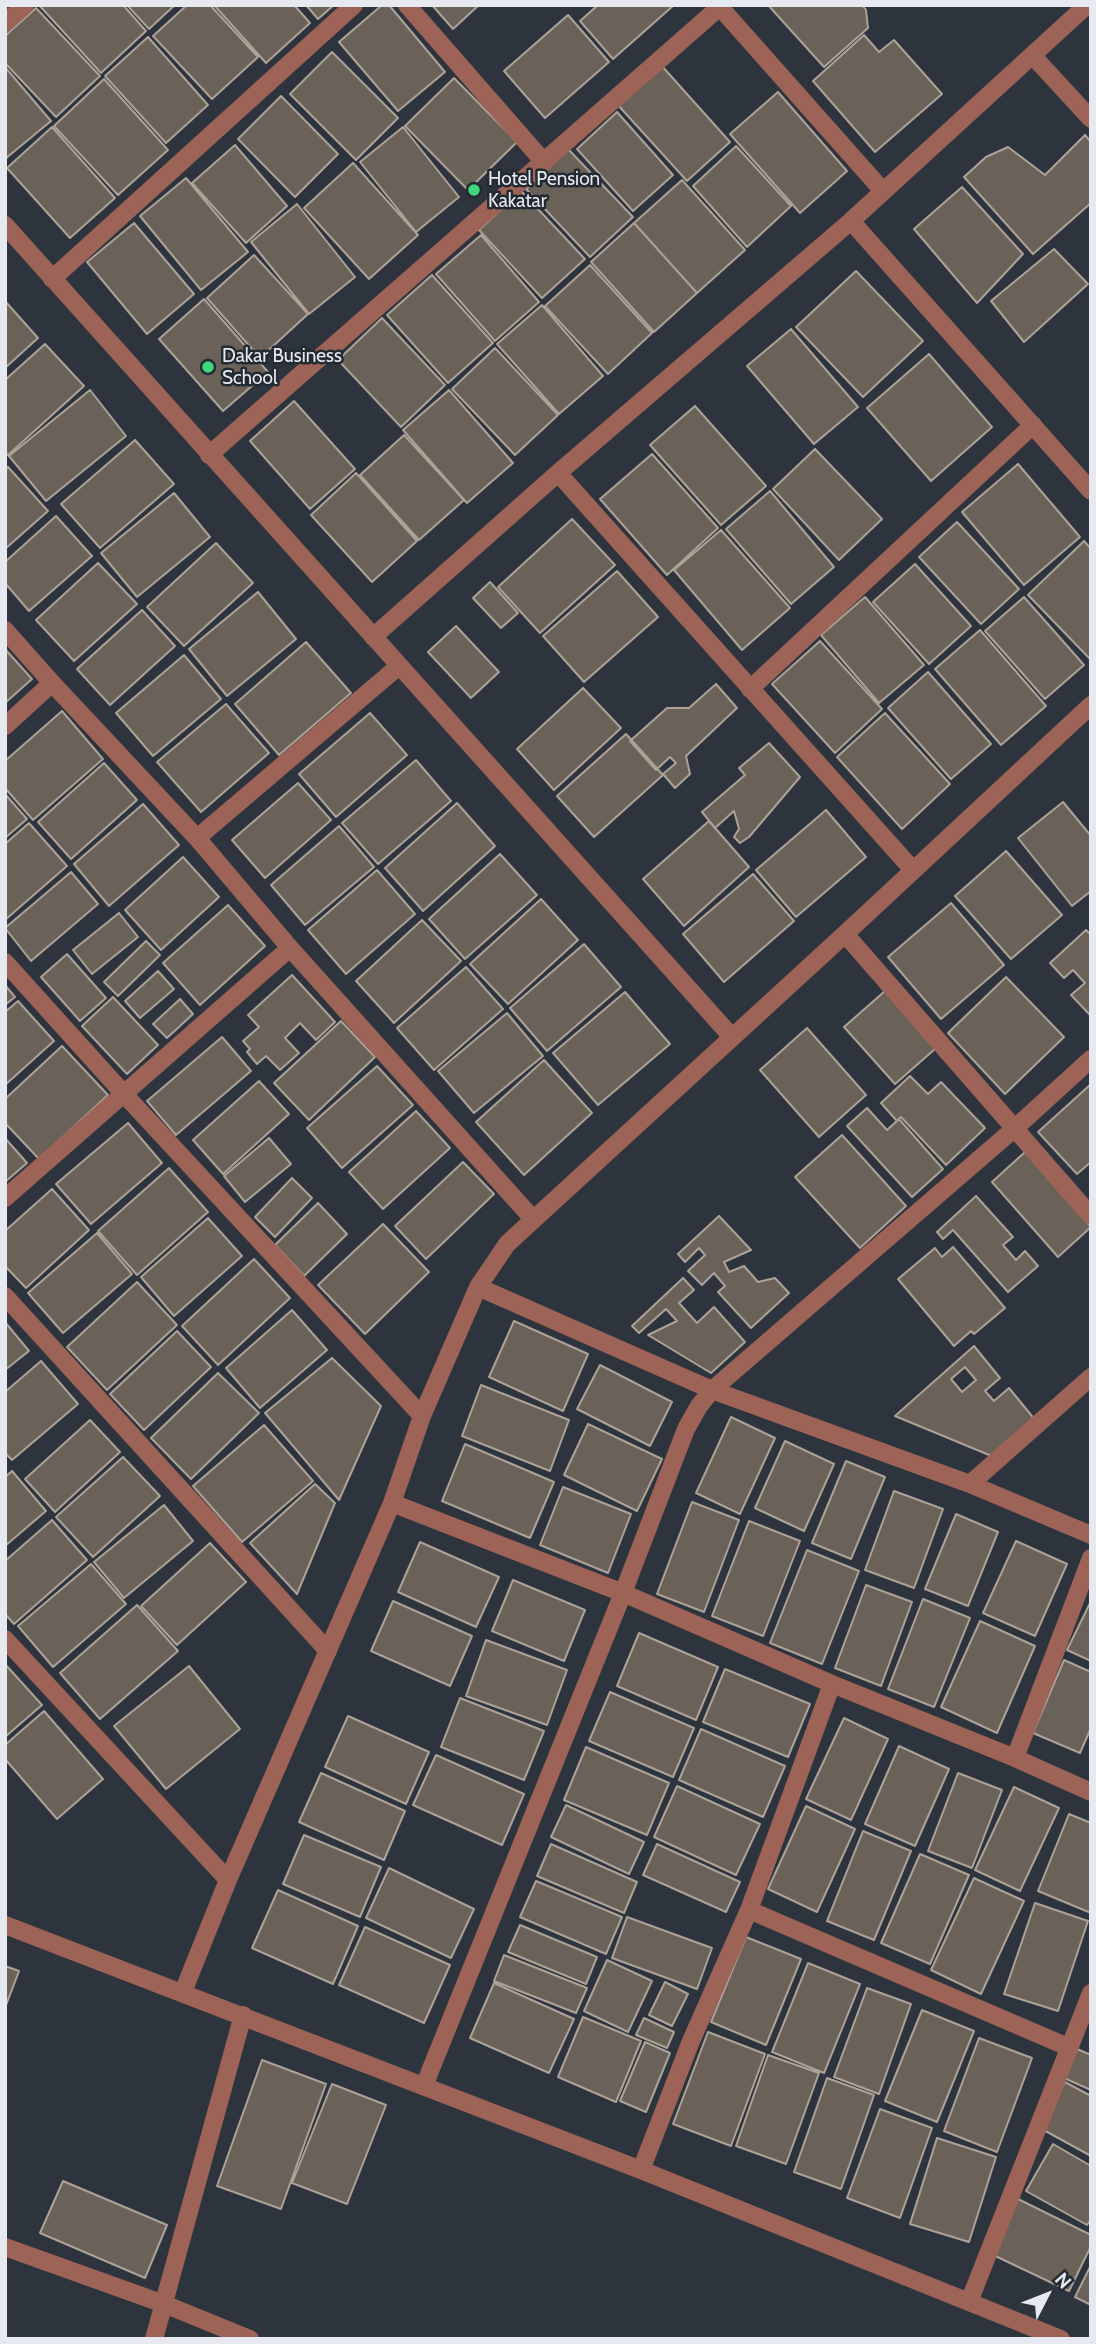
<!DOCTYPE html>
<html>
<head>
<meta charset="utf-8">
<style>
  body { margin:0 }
  #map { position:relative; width:1096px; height:2344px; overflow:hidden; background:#2d343d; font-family:Cabin,sans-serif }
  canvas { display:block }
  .frame { position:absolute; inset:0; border:7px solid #e6eaf0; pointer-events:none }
  .north { position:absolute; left:1012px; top:2260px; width:70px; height:70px; -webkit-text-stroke:5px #242a32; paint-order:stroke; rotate:48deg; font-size:19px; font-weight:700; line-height:28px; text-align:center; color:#e6eaf0 }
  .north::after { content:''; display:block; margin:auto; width:24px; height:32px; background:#e6eaf0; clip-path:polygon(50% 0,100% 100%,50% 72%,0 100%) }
</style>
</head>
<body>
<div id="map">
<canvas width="1096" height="2344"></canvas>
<div class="frame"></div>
<div class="north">N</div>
</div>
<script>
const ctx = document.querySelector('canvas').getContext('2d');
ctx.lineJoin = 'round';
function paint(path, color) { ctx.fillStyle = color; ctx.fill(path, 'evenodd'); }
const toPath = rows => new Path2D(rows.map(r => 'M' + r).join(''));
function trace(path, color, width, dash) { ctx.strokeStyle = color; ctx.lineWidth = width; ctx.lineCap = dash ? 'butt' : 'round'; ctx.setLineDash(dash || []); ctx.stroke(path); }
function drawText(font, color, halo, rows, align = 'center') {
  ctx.font = font + ' Cabin,sans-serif'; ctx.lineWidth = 5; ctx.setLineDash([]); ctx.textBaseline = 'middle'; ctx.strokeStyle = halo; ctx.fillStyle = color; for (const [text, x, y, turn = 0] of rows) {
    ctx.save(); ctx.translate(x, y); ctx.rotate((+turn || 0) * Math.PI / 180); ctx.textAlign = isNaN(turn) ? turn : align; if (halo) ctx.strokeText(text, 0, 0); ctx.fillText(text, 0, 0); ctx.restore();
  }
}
const building = toPath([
  [39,5,123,5,146,31,101,73,39,5],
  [127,5,175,5,149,29,127,5],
  [187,5,210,5,258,57,212,99,153,36,187,5],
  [214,5,294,5,310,23,266,63,214,5],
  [306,5,334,5,318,19,306,5],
  [382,5,389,5,445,72,398,111,339,42,382,5],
  [432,5,479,5,453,29,432,5],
  [598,5,674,5,613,59,580,21,598,5],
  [768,5,862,5,866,10,868,28,824,67,768,5],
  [36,8,100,76,56,117,5,63,5,36,36,8],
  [568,15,609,62,545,118,504,71,568,15],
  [864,35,879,52,894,40,942,94,875,152,813,81,864,35],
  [148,37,208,105,166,143,105,76,148,37],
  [332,52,398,118,356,160,290,94,332,52],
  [661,65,730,142,687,181,617,104,661,65],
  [5,67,51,121,5,159,5,67],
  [454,78,517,142,468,190,405,126,454,78],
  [104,79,168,150,118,195,54,126,104,79],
  [778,92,847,171,800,213,730,134,778,92],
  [281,96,338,154,295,197,238,139,281,96],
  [617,112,673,175,633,211,577,149,617,112],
  [52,127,115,198,70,238,7,168,52,127],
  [403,127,459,197,416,232,360,162,403,127],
  [1085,135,1091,142,1091,203,1033,254,964,177,986,157,1008,147,1045,175,1085,135],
  [235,145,287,206,246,243,192,183,235,145],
  [736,146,791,206,747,247,693,186,736,146],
  [568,149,633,217,590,257,526,189,568,149],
  [353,163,418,235,369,279,304,208,353,163],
  [186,178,248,252,201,290,140,216,186,178],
  [682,180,745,250,697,293,634,223,682,180],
  [962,187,1023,254,977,303,914,229,962,187],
  [521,191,585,259,542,298,479,230,521,191],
  [297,204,355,277,309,314,251,242,297,204],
  [134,223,194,294,147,334,87,262,134,223],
  [634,223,697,293,654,332,591,262,634,223],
  [481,235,539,302,495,341,436,274,481,235],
  [1054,249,1088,284,1024,342,991,301,1054,249],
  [254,255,308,314,260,358,207,298,254,255],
  [590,265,652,333,608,374,545,306,590,265],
  [856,271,923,341,863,397,796,327,856,271],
  [432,275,493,343,448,383,387,315,432,275],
  [204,299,268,372,223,411,159,339,204,299],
  [5,301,38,338,5,368,5,301],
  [542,305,603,376,559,414,497,344,542,305],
  [382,318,445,385,401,427,338,360,382,318],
  [791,329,858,407,814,444,747,366,791,329],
  [45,344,84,386,8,455,5,452,5,380,45,344],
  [495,348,558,415,515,455,452,389,495,348],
  [929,354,992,427,931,481,867,408,929,354],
  [90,390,126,436,46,501,9,456,90,390],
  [449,390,513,463,467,503,403,430,449,390],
  [294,401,355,469,310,509,250,441,294,401],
  [695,406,766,486,721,525,650,445,695,406],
  [404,435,464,500,419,540,360,475,404,435],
  [135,440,174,484,100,548,61,504,135,440],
  [815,449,882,519,839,560,773,489,815,449],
  [652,454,718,528,667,575,600,499,652,454],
  [1018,464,1080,537,1024,585,962,512,1018,464],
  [8,467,48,511,5,549,5,470,8,467],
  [356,473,417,541,372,582,311,515,356,473],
  [770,491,834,567,791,604,726,529,770,491],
  [174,493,210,537,137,597,101,553,174,493],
  [56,516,92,556,29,611,5,583,5,562,56,516],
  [572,519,615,565,540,633,498,587,572,519],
  [957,522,1019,589,981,624,919,557,957,522],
  [721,530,790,608,742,650,674,570,721,530],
  [1084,541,1091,549,1091,660,1028,595,1084,541],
  [216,543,253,583,184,646,147,607,216,543],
  [98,563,137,604,74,661,36,620,98,563],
  [915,564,971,626,929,664,873,602,915,564],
  [617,571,658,617,584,682,543,636,617,571],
  [490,582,518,613,501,628,473,598,490,582],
  [258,592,296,639,227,696,189,649,258,592],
  [865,597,924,665,879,703,821,635,865,597],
  [1024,597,1084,665,1045,699,985,631,1024,597],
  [142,610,175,646,110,705,77,669,142,610],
  [456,626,499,672,471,698,428,652,456,626],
  [980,630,1046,706,1001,745,935,669,980,630],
  [820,641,882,709,835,753,772,684,820,641],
  [306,642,351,693,279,755,235,704,306,642],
  [5,649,32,679,5,703,5,649],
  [184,655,221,699,153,756,116,713,184,655],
  [928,672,991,744,951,779,888,708,928,672],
  [716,684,737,708,686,756,690,774,675,788,663,774,676,763,670,757,656,770,630,741,667,708,689,708,716,684],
  [583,688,621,728,554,790,517,749,583,688],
  [226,704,269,753,201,812,157,762,226,704],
  [62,711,103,759,33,820,5,788,5,761,62,711],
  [370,713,407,755,336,817,299,774,370,713],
  [885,713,950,784,902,829,837,757,885,713],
  [626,734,663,775,594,837,557,796,626,734],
  [769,743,800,777,749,837,740,843,734,837,739,829,734,811,715,828,702,812,745,775,739,768,769,743],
  [416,760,451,801,378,864,342,823,416,760],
  [104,763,137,800,71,859,38,822,104,763],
  [298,783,331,820,265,878,232,840,298,783],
  [5,794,27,819,5,838,5,794],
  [1063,802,1091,836,1091,891,1072,906,1018,838,1063,802],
  [457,803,495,846,423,911,385,868,457,803],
  [143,804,179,845,109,906,74,864,143,804],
  [826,810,866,857,796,917,756,870,826,810],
  [709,821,749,867,684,926,643,879,709,821],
  [29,823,67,866,5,920,5,844,29,823],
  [339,826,374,867,305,925,271,885,339,826],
  [1006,851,1062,915,1011,959,955,896,1006,851],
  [500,854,537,895,465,959,429,919,500,854],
  [183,857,219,897,161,950,125,910,183,857],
  [377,870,415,914,346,974,308,930,377,870],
  [71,872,98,904,31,961,5,928,71,872],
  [753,874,794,921,724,982,683,934,753,874],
  [541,899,578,940,508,1004,470,964,541,899],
  [951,903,1004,965,941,1019,888,957,951,903],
  [228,905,265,946,200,1005,163,963,228,905],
  [119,913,138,937,92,974,73,950,119,913],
  [422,920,461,961,394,1023,356,981,422,920],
  [1086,930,1091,935,1091,1016,1071,995,1085,983,1073,970,1064,978,1050,963,1086,930],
  [146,941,160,955,118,996,104,982,146,941],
  [584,944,621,987,547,1051,510,1008,584,944],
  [67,954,106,998,80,1021,41,977,67,954],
  [466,967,503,1009,434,1070,397,1028,466,967],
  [158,971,174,989,140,1018,125,1001,158,971],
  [292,975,335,1022,316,1040,300,1023,285,1038,299,1053,280,1070,266,1056,257,1064,247,1052,250,1049,243,1041,259,1027,248,1015,292,975],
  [1006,977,1064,1037,1005,1094,948,1033,1006,977],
  [5,985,15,997,5,1005,5,985],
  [885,991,935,1049,895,1084,844,1027,885,991],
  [625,992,670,1044,598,1105,553,1053,625,992],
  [113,997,158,1045,127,1074,82,1026,113,997],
  [180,999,193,1014,167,1038,153,1024,180,999],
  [18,1001,54,1041,5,1085,5,1012,18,1001],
  [507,1013,543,1056,474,1113,438,1071,507,1013],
  [341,1021,375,1057,309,1120,274,1083,341,1021],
  [807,1028,866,1095,819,1137,760,1070,807,1028],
  [222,1037,251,1071,176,1135,147,1101,222,1037],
  [62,1046,108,1095,39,1159,5,1123,5,1099,62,1046],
  [544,1060,592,1113,524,1175,476,1122,544,1060],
  [377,1066,413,1105,342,1168,307,1128,377,1066],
  [910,1076,928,1094,941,1082,985,1128,946,1165,901,1117,897,1121,881,1103,910,1076],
  [259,1081,289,1114,223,1174,193,1140,259,1081],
  [1091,1084,1091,1162,1077,1174,1038,1132,1091,1084],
  [867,1108,887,1130,899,1119,943,1169,912,1197,847,1126,867,1108],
  [416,1111,450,1148,383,1209,349,1172,416,1111],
  [128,1123,162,1163,91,1224,56,1184,128,1123],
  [842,1135,906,1206,860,1248,795,1177,842,1135],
  [5,1138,27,1163,5,1182,5,1138],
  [269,1138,291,1164,245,1202,224,1176,269,1138],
  [1025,1152,1091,1227,1058,1257,992,1182,1025,1152],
  [463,1162,494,1194,426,1259,395,1226,463,1162],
  [169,1168,208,1212,137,1275,98,1231,169,1168],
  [292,1178,312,1198,275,1237,255,1217,292,1178],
  [52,1189,89,1230,26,1288,5,1266,5,1231,52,1189],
  [976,1196,1013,1237,1003,1245,1016,1260,1025,1251,1038,1266,1008,1292,953,1230,943,1239,937,1232,976,1196],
  [318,1203,347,1234,304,1276,275,1245,318,1203],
  [719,1216,751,1250,724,1262,729,1272,744,1266,758,1282,775,1278,789,1293,751,1328,718,1292,725,1286,714,1273,702,1285,688,1271,705,1255,699,1248,685,1262,678,1254,719,1216],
  [208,1218,242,1256,174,1316,141,1277,208,1218],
  [383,1224,429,1272,365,1334,318,1285,383,1224],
  [97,1233,132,1274,63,1333,28,1293,97,1233],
  [953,1247,1005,1308,974,1334,971,1331,954,1346,898,1279,935,1248,942,1257,953,1247],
  [254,1259,290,1298,218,1365,182,1326,254,1259],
  [683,1278,694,1290,679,1303,697,1323,714,1307,745,1342,711,1373,648,1335,677,1321,666,1309,639,1333,632,1326,683,1278],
  [137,1282,177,1325,107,1390,67,1347,137,1282],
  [292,1310,327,1350,260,1408,226,1368,292,1310],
  [514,1321,588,1354,563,1411,489,1377,514,1321],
  [5,1322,29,1351,5,1370,5,1322],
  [177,1331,211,1367,144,1430,110,1394,177,1331],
  [974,1346,1000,1378,985,1391,994,1401,1009,1388,1036,1421,994,1457,895,1416,974,1346],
  [965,1367,976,1380,962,1392,951,1379,965,1367],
  [332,1358,381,1406,339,1500,265,1413,332,1358],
  [41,1361,78,1404,12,1460,5,1453,5,1392,41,1361],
  [600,1365,672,1402,650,1446,577,1409,600,1365],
  [218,1373,259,1413,191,1479,151,1438,218,1373],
  [481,1385,569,1420,550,1471,462,1436,481,1385],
  [731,1417,775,1438,740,1514,696,1493,731,1417],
  [90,1420,120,1452,55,1512,25,1479,90,1420],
  [588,1424,662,1459,637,1511,564,1475,588,1424],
  [264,1425,313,1481,242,1542,193,1486,264,1425],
  [785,1441,834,1464,804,1531,755,1508,785,1441],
  [465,1444,554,1482,530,1538,442,1501,465,1444],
  [123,1457,160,1496,93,1557,56,1517,123,1457],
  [846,1461,885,1477,851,1559,812,1543,846,1461],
  [12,1471,46,1511,5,1546,5,1477,12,1471],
  [315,1484,335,1503,297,1594,250,1543,315,1484],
  [563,1487,631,1514,608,1573,540,1545,563,1487],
  [894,1491,943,1509,914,1588,865,1570,894,1491],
  [692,1502,739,1520,704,1612,657,1594,692,1502],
  [164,1505,193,1541,124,1598,94,1562,164,1505],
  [956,1514,998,1532,968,1606,925,1589,956,1514],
  [52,1520,87,1560,14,1624,5,1614,5,1561,52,1520],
  [749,1521,800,1541,763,1636,712,1616,749,1521],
  [1016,1541,1067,1564,1035,1636,983,1613,1016,1541],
  [420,1542,499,1577,476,1627,398,1592,420,1542],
  [210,1543,246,1582,177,1645,141,1606,210,1543],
  [807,1550,859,1571,822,1664,770,1643,807,1550],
  [91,1564,126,1604,53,1667,18,1626,91,1564],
  [513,1580,585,1610,564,1661,492,1631,513,1580],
  [866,1585,912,1602,881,1686,835,1668,866,1585],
  [923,1599,970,1618,934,1707,888,1689,923,1599],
  [393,1601,472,1636,450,1686,371,1651,393,1601],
  [1091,1601,1091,1661,1067,1650,1091,1601],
  [137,1605,178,1651,100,1719,60,1673,137,1605],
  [980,1621,1035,1646,997,1733,941,1707,980,1621],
  [639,1633,718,1667,696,1720,617,1686,639,1633],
  [486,1640,567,1670,547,1725,466,1696,486,1640],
  [1064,1660,1091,1672,1091,1728,1080,1753,1033,1733,1064,1660],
  [5,1664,42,1705,5,1737,5,1664],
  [189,1666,240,1729,166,1789,114,1726,189,1666],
  [725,1669,810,1704,788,1757,703,1722,725,1669],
  [610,1692,694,1728,673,1777,589,1741,610,1692],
  [460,1698,544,1731,524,1780,441,1747,460,1698],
  [44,1711,103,1779,57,1819,5,1759,5,1745,44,1711],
  [348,1716,429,1752,406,1804,325,1767,348,1716],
  [844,1718,888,1739,851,1820,806,1799,844,1718],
  [701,1729,785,1766,763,1817,679,1780,701,1729],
  [899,1746,949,1769,915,1846,865,1824,899,1746],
  [586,1747,669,1783,647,1835,564,1800,586,1747],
  [436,1755,524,1794,502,1845,413,1805,436,1755],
  [321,1773,405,1811,384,1860,299,1822,321,1773],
  [958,1773,1002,1790,972,1868,928,1851,958,1773],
  [677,1786,760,1824,736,1875,654,1837,677,1786],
  [1014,1787,1059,1808,1020,1891,975,1870,1014,1787],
  [566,1805,644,1842,629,1874,551,1837,566,1805],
  [806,1806,855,1829,817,1912,768,1889,806,1806],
  [1069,1814,1091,1823,1091,1913,1038,1891,1069,1814],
  [863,1831,911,1851,874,1940,827,1921,863,1831],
  [304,1835,381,1867,360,1917,283,1884,304,1835],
  [551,1844,637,1882,624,1913,537,1876,551,1844],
  [657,1844,740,1882,726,1912,643,1875,657,1844],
  [920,1854,969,1875,930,1964,881,1943,920,1854],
  [389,1868,474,1909,451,1958,366,1918,389,1868],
  [974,1878,1024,1901,981,1994,931,1970,974,1878],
  [536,1881,622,1917,606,1954,520,1917,536,1881],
  [278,1890,358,1926,333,1984,252,1948,278,1890],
  [1035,1903,1088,1921,1058,2011,1004,1994,1035,1903],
  [627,1917,712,1948,697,1989,612,1958,627,1917],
  [520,1925,597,1957,586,1984,508,1952,520,1925],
  [365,1927,450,1965,424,2023,339,1985,365,1927],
  [746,1937,801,1959,766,2045,711,2022,746,1937],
  [504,1955,587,1988,576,2013,494,1981,504,1955],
  [607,1960,652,1981,628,2032,584,2011,607,1960],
  [808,1963,860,1984,824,2073,772,2052,808,1963],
  [5,1966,19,1971,5,2008,5,1966],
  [665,1982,688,1994,672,2026,649,2015,665,1982],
  [494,1983,574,2019,549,2073,470,2038,494,1983],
  [867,1988,911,2004,879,2094,834,2077,867,1988],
  [922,2010,974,2031,937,2122,885,2101,922,2010],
  [583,2017,641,2041,616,2102,558,2077,583,2017],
  [644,2018,674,2032,667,2048,636,2035,644,2018],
  [708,2032,765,2054,731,2146,673,2124,708,2032],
  [979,2038,1032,2058,997,2152,944,2131,979,2038],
  [645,2042,670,2053,646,2112,620,2101,645,2042],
  [1077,2049,1091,2055,1091,2090,1064,2078,1077,2049],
  [768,2055,819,2073,786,2164,736,2146,768,2055],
  [262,2060,326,2084,281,2209,217,2186,262,2060],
  [827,2078,874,2095,841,2189,794,2172,827,2078],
  [1065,2082,1091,2096,1091,2156,1040,2128,1065,2082],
  [332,2084,386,2105,347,2204,292,2183,332,2084],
  [880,2109,932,2128,900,2218,847,2198,880,2109],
  [937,2138,996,2157,969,2242,910,2224,937,2138],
  [1053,2144,1091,2166,1091,2219,1087,2225,1026,2191,1053,2144],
  [63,2181,167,2225,145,2278,40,2233,63,2181],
  [1018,2199,1091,2235,1091,2246,1069,2291,991,2254,1018,2199],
  [1091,2265,1091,2305,1075,2297,1091,2265]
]);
const minor = toPath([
  [407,5,544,162],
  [718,5,883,191],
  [5,23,25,5],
  [1032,55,1091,119],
  [851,221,1091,491],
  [5,225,732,1037],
  [52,279,354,5],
  [209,455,722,5],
  [558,473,913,870],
  [5,630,52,683,197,838,290,948,533,1219],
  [373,637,558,473,851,221,1087,5],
  [750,689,1033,425],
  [5,726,52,683],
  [197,838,399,666],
  [845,934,1091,1216],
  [5,962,124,1094,422,1416],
  [5,1198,290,948],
  [478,1287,712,1390,970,1484,1091,1535],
  [5,1296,328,1651],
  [970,1484,1091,1377],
  [392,1503,623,1593,832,1684,1015,1758,1091,1792],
  [5,1639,228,1880],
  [1015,1758,1091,1558],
  [749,1910,1068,2047],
  [5,1925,641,2170,1061,2339],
  [183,1992,228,1880,392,1503,422,1416,478,1287,507,1244,845,934,1091,705],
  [424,2086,623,1593,686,1429,699,1406,712,1390,1014,1129,1091,1059],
  [641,2170,691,2041,749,1910,832,1684],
  [5,2247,164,2304,250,2339],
  [969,2302,1091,1993],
  [154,2339,243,2015]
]);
const markers = [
  [474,190,7,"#3ed77d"],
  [208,367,7,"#3ed77d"]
];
const poiNames = [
  ["Hotel Pension",488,179],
  ["Kakatar",488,201],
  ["Dakar Business",222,356],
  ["School",222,378]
];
paint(building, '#6a6158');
trace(building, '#aca298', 2);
trace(minor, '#9c6356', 18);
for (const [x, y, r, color] of markers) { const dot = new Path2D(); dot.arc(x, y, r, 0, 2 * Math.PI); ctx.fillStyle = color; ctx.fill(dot); trace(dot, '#242a32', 2.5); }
drawText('19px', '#e6eaf0', '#242a32', poiNames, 'left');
</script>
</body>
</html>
